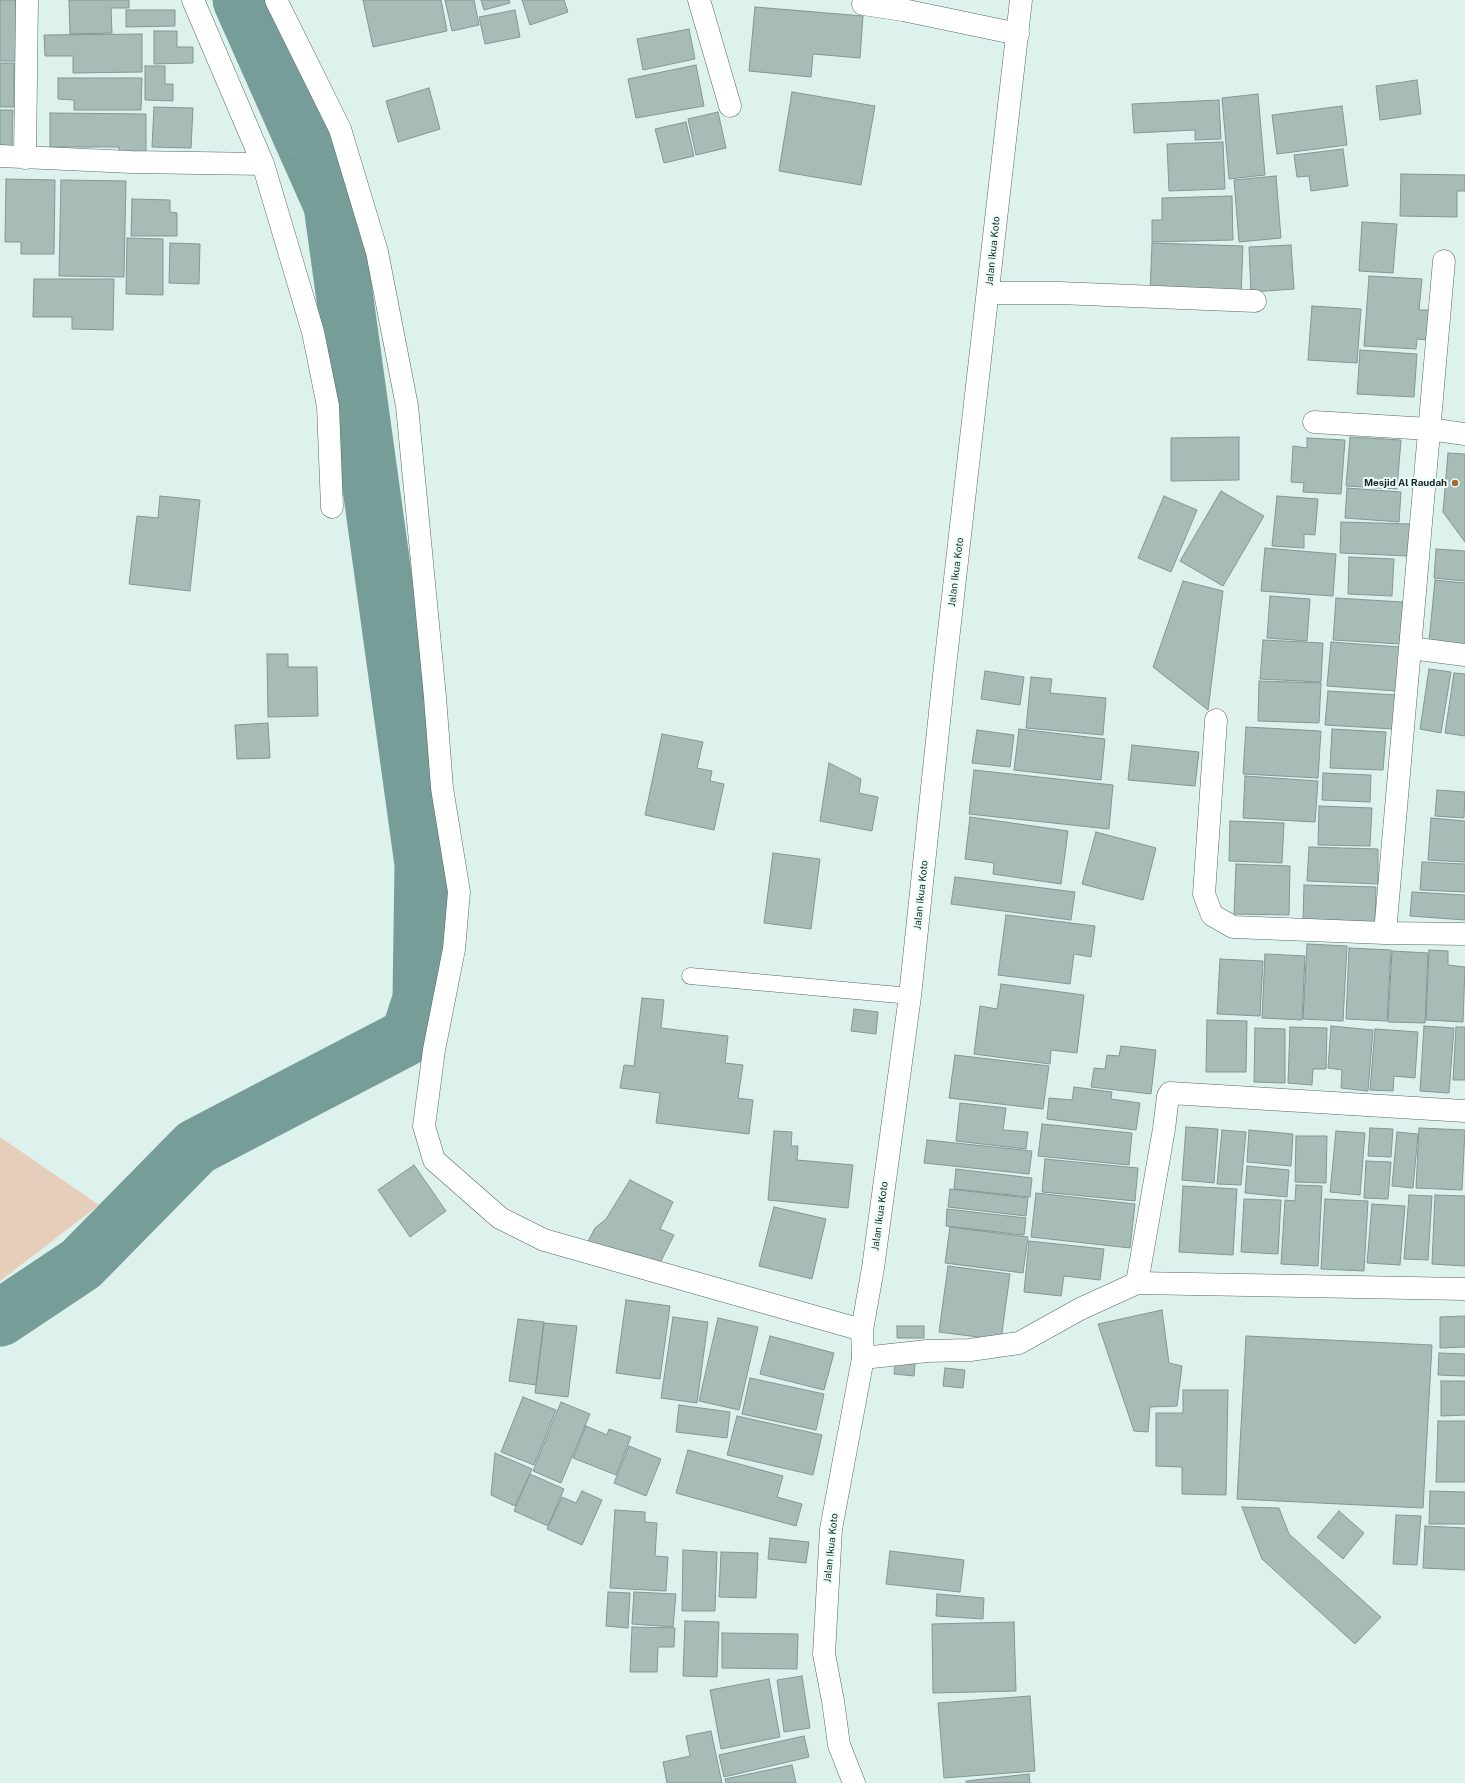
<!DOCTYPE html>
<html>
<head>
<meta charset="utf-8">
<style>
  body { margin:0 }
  canvas { display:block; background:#ddf1ed }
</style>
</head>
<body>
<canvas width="1465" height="1783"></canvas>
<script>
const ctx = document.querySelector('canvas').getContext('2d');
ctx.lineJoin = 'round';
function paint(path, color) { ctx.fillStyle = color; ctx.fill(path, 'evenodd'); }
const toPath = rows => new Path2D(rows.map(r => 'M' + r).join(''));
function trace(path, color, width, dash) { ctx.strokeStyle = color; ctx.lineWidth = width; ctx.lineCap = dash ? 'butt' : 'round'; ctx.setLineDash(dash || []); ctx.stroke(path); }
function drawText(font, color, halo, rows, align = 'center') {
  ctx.font = font + ' "Public Sans",sans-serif'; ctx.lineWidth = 4; ctx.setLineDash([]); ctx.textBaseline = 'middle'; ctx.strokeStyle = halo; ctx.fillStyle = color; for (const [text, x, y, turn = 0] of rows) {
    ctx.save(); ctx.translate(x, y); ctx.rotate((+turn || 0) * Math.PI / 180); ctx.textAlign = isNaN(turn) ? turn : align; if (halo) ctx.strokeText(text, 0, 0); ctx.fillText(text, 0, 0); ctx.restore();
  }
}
const green = toPath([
  [0,1137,99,1205,0,1281]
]);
const river = toPath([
  [0,1318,81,1264,196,1147,409,1036,421,999,423,864,332,205,241,0]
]);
const building = toPath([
  [0,0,21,0,20,61,0,61,0,0],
  [69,0,129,0,129,8,111,8,112,33,70,34,69,0],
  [363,0,441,0,447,31,373,47,363,0],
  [445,0,474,0,479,25,452,31,445,0],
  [481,0,509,0,510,3,484,10,481,0],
  [522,0,564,0,568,12,530,25,522,0],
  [755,7,863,16,860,58,813,54,811,77,749,71,755,7],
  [126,10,175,10,175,26,126,27,126,10],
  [515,10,520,37,485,44,479,17,515,10],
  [689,29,695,59,643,70,637,39,689,29],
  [154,31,177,31,177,47,193,47,193,63,154,64,154,31],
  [142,34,142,72,73,73,73,56,45,56,44,35,142,34],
  [0,63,14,63,14,107,0,107,0,63],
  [696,65,704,106,636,118,628,79,696,65],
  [145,66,165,66,165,84,173,84,173,101,145,100,145,66],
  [58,78,142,78,141,110,74,110,74,100,58,99,58,78],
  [1417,80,1421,114,1380,120,1376,86,1417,80],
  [429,88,440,129,398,142,386,101,429,88],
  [792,92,875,106,861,185,779,171,792,92],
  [1258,94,1265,175,1229,179,1222,98,1258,94],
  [1219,100,1221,139,1195,140,1195,130,1134,133,1132,104,1219,100],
  [1342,106,1347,145,1277,154,1272,115,1342,106],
  [154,107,193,108,191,148,152,147,154,107],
  [0,110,13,110,12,147,0,147,0,110],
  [718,112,726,148,696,155,688,119,718,112],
  [50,113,146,114,146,159,119,159,119,147,50,147,50,113],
  [686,122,694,156,664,163,655,129,686,122],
  [1223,142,1225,189,1169,191,1167,144,1223,142],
  [1343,149,1348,186,1311,191,1309,176,1297,177,1294,155,1343,149],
  [1401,174,1465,175,1465,191,1457,191,1457,217,1400,216,1401,174],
  [1276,176,1281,238,1239,242,1234,180,1276,176],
  [6,179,55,180,54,254,21,254,21,242,5,242,6,179],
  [61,180,126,181,124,277,59,276,61,180],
  [1232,196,1233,240,1152,242,1152,220,1162,220,1162,198,1232,196],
  [132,199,170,200,170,212,177,213,177,236,131,236,132,199],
  [1362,222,1397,224,1393,273,1359,271,1362,222],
  [127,238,163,239,163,295,126,294,127,238],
  [170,243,200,244,199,284,169,283,170,243],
  [1152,243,1243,246,1241,295,1150,292,1152,243],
  [1291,245,1294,289,1251,292,1249,247,1291,245],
  [1369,276,1422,279,1419,310,1430,310,1428,340,1417,339,1416,349,1364,346,1369,276],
  [34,279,114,279,113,330,72,329,72,317,33,317,34,279],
  [1312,306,1361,309,1357,363,1308,360,1312,306],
  [1360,350,1417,354,1414,397,1357,394,1360,350],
  [1239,437,1239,480,1171,481,1171,438,1239,437],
  [1350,437,1401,440,1397,489,1346,486,1350,437],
  [1307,438,1345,440,1341,494,1303,492,1304,483,1291,482,1293,446,1307,448,1307,438],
  [1448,453,1465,454,1465,542,1443,512,1448,453],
  [1347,488,1401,492,1399,522,1345,518,1347,488],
  [1221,491,1264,516,1223,586,1180,561,1221,491],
  [160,496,200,500,190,591,129,584,137,516,158,518,160,496],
  [1164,496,1197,510,1171,572,1138,558,1164,496],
  [1277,496,1318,499,1315,535,1304,534,1304,548,1272,546,1277,496],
  [1341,522,1411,524,1409,556,1340,553,1341,522],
  [1265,548,1336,554,1333,596,1261,591,1265,548],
  [1436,549,1465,551,1465,581,1434,578,1436,549],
  [1349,557,1394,559,1392,596,1348,594,1349,557],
  [1435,580,1465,583,1465,645,1429,642,1435,580],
  [1183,581,1223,591,1208,710,1153,667,1183,581],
  [1270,596,1310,599,1307,641,1267,638,1270,596],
  [1336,598,1403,602,1400,644,1333,640,1336,598],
  [1263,640,1323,643,1321,682,1260,679,1263,640],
  [1331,642,1400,647,1396,691,1327,686,1331,642],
  [267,654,288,654,288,667,317,667,318,716,268,717,267,654],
  [1429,669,1451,672,1441,733,1420,729,1429,669],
  [985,671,1024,677,1020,705,981,699,985,671],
  [1454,673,1465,674,1465,736,1445,733,1454,673],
  [1031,677,1052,679,1050,693,1106,698,1103,735,1026,728,1031,677],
  [1259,681,1321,683,1319,723,1258,721,1259,681],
  [1328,691,1397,695,1394,729,1325,725,1328,691],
  [268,723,270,758,237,759,235,725,268,723],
  [1246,727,1321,731,1318,778,1243,774,1246,727],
  [1019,729,1105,739,1101,780,1014,770,1019,729],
  [1332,729,1386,732,1383,770,1330,768,1332,729],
  [977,730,1014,735,1010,767,972,763,977,730],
  [662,734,703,742,697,768,712,771,710,781,724,784,714,830,645,815,662,734],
  [1132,745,1199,752,1195,786,1128,780,1132,745],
  [829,763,861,779,859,793,878,797,872,831,820,821,829,763],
  [974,770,1113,785,1109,829,969,814,974,770],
  [1323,773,1371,775,1370,802,1322,800,1323,773],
  [1245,776,1318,781,1315,822,1243,818,1245,776],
  [1437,790,1465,792,1464,818,1435,816,1437,790],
  [1319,806,1372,808,1370,846,1318,845,1319,806],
  [970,817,1068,831,1061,884,993,874,994,863,965,859,970,817],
  [1431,818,1465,821,1465,862,1428,860,1431,818],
  [1230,821,1284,823,1282,863,1229,861,1230,821],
  [1096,832,1156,848,1143,900,1082,884,1096,832],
  [1309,847,1378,849,1378,884,1307,881,1309,847],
  [773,853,820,859,811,929,764,923,773,853],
  [1422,862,1465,864,1465,892,1420,890,1422,862],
  [1236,864,1290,866,1289,915,1234,914,1236,864],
  [955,877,1075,892,1071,920,951,904,955,877],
  [1304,885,1376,887,1375,924,1303,921,1304,885],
  [1412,892,1465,895,1465,920,1410,916,1412,892],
  [1006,915,1095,926,1091,957,1074,954,1070,984,998,975,1006,915],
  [1307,944,1347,946,1343,1021,1303,1019,1307,944],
  [1349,948,1391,950,1387,1021,1346,1019,1349,948],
  [1429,950,1448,951,1448,965,1465,967,1463,1022,1426,1020,1429,950],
  [1392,951,1428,953,1425,1023,1388,1022,1392,951],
  [1265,954,1305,956,1302,1020,1262,1018,1265,954],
  [1220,959,1263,961,1260,1016,1217,1014,1220,959],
  [1001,984,1084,995,1077,1053,1051,1050,1050,1064,974,1054,980,1006,997,1009,1001,984],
  [642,998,664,1000,661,1028,728,1036,725,1063,743,1065,738,1098,753,1100,749,1134,656,1123,660,1093,620,1088,624,1065,634,1066,642,998],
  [854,1009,878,1012,876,1034,851,1031,854,1009],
  [1207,1020,1247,1021,1246,1072,1206,1072,1207,1020],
  [1331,1026,1373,1030,1368,1091,1341,1088,1342,1070,1328,1068,1331,1026],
  [1424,1026,1454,1028,1449,1093,1420,1091,1424,1026],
  [1290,1027,1327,1028,1326,1069,1313,1069,1312,1085,1288,1083,1290,1027],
  [1456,1027,1465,1027,1465,1080,1453,1080,1456,1027],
  [1255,1028,1285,1029,1285,1083,1254,1082,1255,1028],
  [1375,1029,1418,1032,1415,1078,1394,1076,1393,1091,1370,1090,1375,1029],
  [1121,1046,1156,1050,1151,1094,1091,1087,1094,1068,1105,1069,1107,1055,1119,1056,1121,1046],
  [955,1055,1049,1066,1043,1109,949,1098,955,1055],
  [1074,1087,1112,1092,1111,1099,1140,1103,1136,1130,1047,1119,1049,1098,1072,1100,1074,1087],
  [960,1103,1006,1108,1003,1130,1028,1132,1026,1149,956,1141,960,1103],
  [1042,1124,1132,1133,1129,1165,1038,1156,1042,1124],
  [1186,1127,1218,1129,1214,1183,1182,1180,1186,1127],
  [1370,1128,1393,1129,1391,1157,1368,1156,1370,1128],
  [1419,1128,1465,1130,1462,1190,1416,1188,1419,1128],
  [1222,1130,1246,1132,1241,1185,1217,1184,1222,1130],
  [1249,1130,1293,1134,1291,1166,1247,1162,1249,1130],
  [774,1131,792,1132,791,1146,798,1146,797,1160,853,1165,848,1208,768,1200,774,1131],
  [1336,1131,1365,1133,1360,1195,1330,1192,1336,1131],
  [1397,1132,1418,1134,1413,1188,1392,1186,1397,1132],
  [1296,1136,1327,1136,1326,1183,1295,1182,1296,1136],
  [927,1140,1032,1151,1029,1174,924,1163,927,1140],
  [1045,1159,1138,1168,1135,1201,1042,1192,1045,1159],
  [1366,1161,1391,1162,1388,1199,1364,1198,1366,1161],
  [414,1165,446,1211,410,1237,378,1190,414,1165],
  [1247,1166,1289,1170,1287,1197,1245,1193,1247,1166],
  [956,1169,1032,1178,1030,1197,954,1189,956,1169],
  [630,1180,673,1202,660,1229,674,1235,657,1269,585,1247,595,1228,606,1219,630,1180],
  [1296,1185,1322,1186,1318,1266,1281,1264,1285,1200,1295,1201,1296,1185],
  [1183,1186,1237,1189,1233,1255,1179,1252,1183,1186],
  [950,1189,1028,1198,1026,1216,948,1207,950,1189],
  [1036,1193,1135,1204,1130,1248,1031,1237,1036,1193],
  [1409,1195,1432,1196,1428,1260,1404,1259,1409,1195],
  [1435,1195,1465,1196,1465,1266,1432,1264,1435,1195],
  [1244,1199,1281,1200,1278,1254,1241,1252,1244,1199],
  [1325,1199,1368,1201,1364,1271,1321,1269,1325,1199],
  [1372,1204,1405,1206,1400,1265,1367,1263,1372,1204],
  [774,1207,826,1219,812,1279,759,1266,774,1207],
  [947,1209,1026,1218,1024,1235,946,1226,947,1209],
  [950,1227,1028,1237,1023,1273,945,1263,950,1227],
  [1029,1241,1104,1249,1100,1280,1064,1276,1061,1296,1024,1292,1029,1241],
  [948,1266,1010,1274,1001,1340,939,1332,948,1266],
  [626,1300,670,1306,660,1379,616,1373,626,1300],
  [1162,1310,1169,1363,1182,1366,1177,1406,1150,1407,1148,1432,1134,1431,1098,1324,1162,1310],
  [1465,1316,1465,1347,1440,1348,1440,1317,1465,1316],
  [673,1317,708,1322,697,1403,661,1398,673,1317],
  [718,1318,758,1327,739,1410,699,1401,718,1318],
  [518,1319,544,1322,536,1385,509,1381,518,1319],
  [544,1323,577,1326,568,1397,535,1393,544,1323],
  [897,1326,924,1326,924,1338,897,1338,897,1326],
  [770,1336,834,1353,824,1390,760,1374,770,1336],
  [1246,1336,1432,1345,1423,1508,1237,1499,1246,1336],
  [1439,1353,1465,1354,1465,1376,1438,1375,1439,1353],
  [895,1362,915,1364,914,1376,894,1374,895,1362],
  [945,1368,965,1370,963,1388,943,1386,945,1368],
  [750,1378,824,1394,816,1430,742,1414,750,1378],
  [1441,1381,1465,1381,1465,1415,1441,1416,1441,1381],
  [1183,1390,1228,1390,1226,1495,1182,1494,1182,1467,1156,1466,1156,1413,1183,1413,1183,1390],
  [523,1397,556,1410,534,1465,501,1452,523,1397],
  [561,1402,590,1414,561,1483,533,1471,561,1402],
  [679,1405,730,1412,727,1438,676,1432,679,1405],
  [737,1416,822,1435,813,1475,727,1455,737,1416],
  [1438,1421,1465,1421,1465,1482,1436,1482,1438,1421],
  [586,1426,607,1435,609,1429,631,1437,616,1475,573,1458,586,1426],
  [629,1446,661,1459,646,1496,614,1483,629,1446],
  [688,1450,783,1476,777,1497,802,1504,796,1526,676,1493,688,1450],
  [495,1453,532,1469,515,1506,491,1495,495,1453],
  [530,1474,564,1489,548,1526,514,1511,530,1474],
  [582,1491,602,1500,582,1545,547,1529,562,1497,576,1503,582,1491],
  [1430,1491,1465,1492,1465,1524,1429,1524,1430,1491],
  [1242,1507,1279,1508,1289,1534,1381,1617,1355,1644,1262,1559,1242,1507],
  [615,1510,645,1512,645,1522,657,1523,655,1556,668,1557,666,1591,610,1588,615,1510],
  [1339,1511,1364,1533,1343,1559,1317,1537,1339,1511],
  [1396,1515,1421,1516,1417,1565,1393,1564,1396,1515],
  [1425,1526,1465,1528,1465,1570,1423,1568,1425,1526],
  [770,1538,809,1542,806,1563,768,1559,770,1538],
  [683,1550,717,1552,715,1611,682,1611,683,1550],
  [890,1551,964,1560,960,1592,886,1584,890,1551],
  [721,1552,758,1553,756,1598,719,1597,721,1552],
  [608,1592,630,1593,628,1628,606,1626,608,1592],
  [634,1592,676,1594,673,1627,632,1624,634,1592],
  [937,1594,984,1598,983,1619,936,1616,937,1594],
  [685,1621,719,1622,717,1677,683,1676,685,1621],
  [1014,1622,1016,1691,933,1693,932,1624,1014,1622],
  [632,1627,675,1628,674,1647,658,1647,657,1672,630,1672,632,1627],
  [722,1633,798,1634,797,1669,722,1668,722,1633],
  [802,1676,810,1728,784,1732,777,1680,802,1676],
  [769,1679,780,1737,721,1749,710,1690,769,1679],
  [1030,1696,1035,1771,944,1778,938,1703,1030,1696],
  [711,1731,722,1783,667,1783,663,1762,690,1756,686,1736,711,1731],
  [804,1736,809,1757,724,1777,719,1755,804,1736],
  [792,1765,796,1783,726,1783,725,1779,792,1765],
  [1029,1774,1030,1783,966,1783,966,1781,1029,1774]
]);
const path = toPath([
  [289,155,316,143]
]);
const lane = toPath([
  [690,976,910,996]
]);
const street = toPath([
  [193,0,263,164,313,332,328,406,332,507],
  [699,0,730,106],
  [863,4,903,10,1018,34],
  [0,156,131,162,263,164],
  [25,158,27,0],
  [989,293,1059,293,1255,301],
  [1314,422,1429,429,1465,434],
  [1410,648,1465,655],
  [1216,720,1204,894,1212,915,1233,927,1385,933,1465,934],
  [1385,933,1444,261],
  [1137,1283,1164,1129,1168,1096,1170,1093,1465,1111],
  [863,1358,927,1351,970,1350,1019,1343,1080,1309,1137,1283,1465,1289]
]);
const secondary = toPath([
  [276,0,340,129,377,252,407,406,435,697,442,788,459,892,454,949,434,1050,424,1126,434,1160,500,1218,544,1240,862,1330],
  [854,1783,839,1745,833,1701,824,1654,831,1529,863,1358,862,1330,873,1268,910,996,943,684,1021,0]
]);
const markers = [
  [1455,483,4,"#a6682e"]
];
const streetNames = [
  ["Jalan Ikua Koto",993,251,-84],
  ["Jalan Ikua Koto",956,572,-83],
  ["Jalan Ikua Koto",921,895,-84],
  ["Jalan Ikua Koto",880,1216,-82],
  ["Jalan Ikua Koto",831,1548,-84]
];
const poiNames = [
  ["Mesjid Al Raudah",1447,483]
];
paint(green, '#e6cebb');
trace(river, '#769d97', 57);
paint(building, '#a7bbb7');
trace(building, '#849794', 1);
trace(lane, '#566865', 17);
trace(street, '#566865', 23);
trace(secondary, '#566865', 23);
trace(path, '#8f9e9b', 2.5, [2, 3]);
trace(lane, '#fff', 16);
trace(street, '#fff', 22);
trace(secondary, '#fff', 22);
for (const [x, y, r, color] of markers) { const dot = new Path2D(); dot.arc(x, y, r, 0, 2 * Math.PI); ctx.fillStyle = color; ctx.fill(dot); trace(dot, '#eafffb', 1.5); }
drawText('10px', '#1a2220', '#eafffb', streetNames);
drawText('bold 10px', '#1a2220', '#eafffb', poiNames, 'right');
</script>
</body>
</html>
